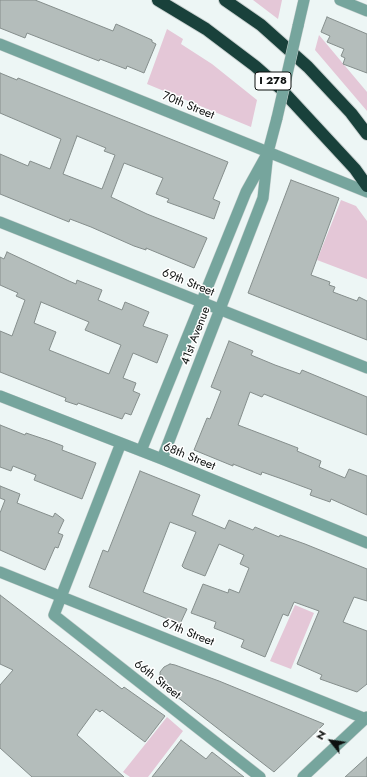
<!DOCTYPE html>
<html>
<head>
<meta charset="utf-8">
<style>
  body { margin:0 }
  #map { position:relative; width:367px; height:777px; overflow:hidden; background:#edf6f5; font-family:Jost,sans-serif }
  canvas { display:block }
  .north { position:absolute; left:311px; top:721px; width:40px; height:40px; -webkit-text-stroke:3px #fff; paint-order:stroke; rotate:300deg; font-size:11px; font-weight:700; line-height:16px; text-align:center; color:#0d100f }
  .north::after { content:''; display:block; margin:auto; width:14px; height:18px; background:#0d100f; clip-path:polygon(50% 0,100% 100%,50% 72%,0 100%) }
</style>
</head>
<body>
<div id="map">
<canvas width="367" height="777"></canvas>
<div class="north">N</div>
</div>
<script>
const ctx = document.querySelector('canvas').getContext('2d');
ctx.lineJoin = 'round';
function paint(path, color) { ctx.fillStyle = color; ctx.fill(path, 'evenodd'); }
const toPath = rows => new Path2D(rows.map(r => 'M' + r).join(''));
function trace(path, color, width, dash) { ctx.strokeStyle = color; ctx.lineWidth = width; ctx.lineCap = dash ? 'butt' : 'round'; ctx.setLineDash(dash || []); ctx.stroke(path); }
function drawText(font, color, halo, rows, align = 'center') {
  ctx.font = font + ' Jost,sans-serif'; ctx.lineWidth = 3; ctx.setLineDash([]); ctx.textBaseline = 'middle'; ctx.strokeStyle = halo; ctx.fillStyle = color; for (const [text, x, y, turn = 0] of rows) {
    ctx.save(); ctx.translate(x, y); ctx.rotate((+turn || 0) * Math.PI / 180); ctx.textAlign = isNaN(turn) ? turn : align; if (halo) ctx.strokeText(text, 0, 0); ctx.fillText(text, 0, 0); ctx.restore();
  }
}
const green = toPath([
  [253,0,282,0,278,19],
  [167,29,183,39,181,44,212,64,257,100,251,127,147,84],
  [319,35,367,92,367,111,315,50],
  [341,200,356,206,367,221,367,279,317,260],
  [295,605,314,613,291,669,270,661],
  [167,717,183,731,148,777,130,777,123,772]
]);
const building = toPath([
  [0,0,35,0,113,31,116,24,152,40,152,42,156,44,144,73,127,66,126,69,100,59,99,61,27,33,25,38,0,28,0,0],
  [327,17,367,34,367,73,343,64,345,58,341,56,344,49,327,42,330,36,321,32,327,17],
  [0,73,17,80,18,78,228,162,213,199,220,202,214,219,167,202,169,199,156,194,163,178,124,163,111,197,147,214,207,238,194,268,146,248,146,250,134,246,91,227,70,219,69,222,0,194,0,154,28,166,30,161,50,169,61,139,0,113,0,73],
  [77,136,106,148,104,151,115,155,102,189,63,174,77,136],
  [291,180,339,198,311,275,330,282,329,285,335,287,333,292,357,301,359,297,367,301,367,340,248,293,291,180],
  [7,252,69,281,76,284,77,280,102,290,98,300,122,310,125,302,149,312,143,326,168,335,157,363,133,353,123,378,136,383,133,391,140,394,131,415,125,413,122,419,78,403,77,405,65,401,66,398,0,372,0,331,12,336,25,300,16,296,18,293,0,285,0,257,4,259,7,252],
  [41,302,89,322,85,330,121,345,109,374,49,350,56,332,34,323,41,302],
  [229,341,253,351,251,355,275,365,300,374,302,370,367,397,367,435,264,394,262,397,250,392,238,425,298,448,297,451,321,461,319,467,345,478,349,469,367,476,367,515,331,499,330,502,310,495,312,490,285,480,262,472,261,475,233,464,233,466,194,450,207,418,210,419,221,391,211,387,229,341],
  [0,425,25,435,26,433,50,441,63,446,62,450,96,463,82,499,34,480,36,475,23,470,13,466,11,471,0,467,0,425],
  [140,471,200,495,192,515,225,529,229,520,253,530,255,527,279,537,280,535,305,544,367,569,367,601,354,597,343,622,367,631,367,684,357,692,320,679,322,675,297,664,319,611,294,602,288,616,283,614,265,657,241,647,244,640,214,628,216,622,191,613,203,584,228,593,229,589,239,593,249,568,240,564,244,555,219,544,205,576,184,568,182,566,196,532,170,522,143,592,187,609,180,624,89,587,103,550,108,552,140,471],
  [0,486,20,494,17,503,53,517,55,513,64,520,58,533,63,535,58,548,55,547,45,570,0,550,0,513,5,500,0,498,0,486],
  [0,595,122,689,124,687,165,716,145,742,102,710,100,712,96,709,77,735,124,777,32,777,0,748,0,685,13,670,0,664,0,595],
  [170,664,175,665,219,681,324,724,274,772,163,686,160,679,160,672,164,667,170,664],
  [181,740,206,759,212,752,244,777,152,777,181,740],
  [367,757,367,777,345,777,367,757]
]);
const minor = toPath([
  [340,0,367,11],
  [298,26,304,0],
  [0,44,367,192],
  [0,396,162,459,367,543],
  [121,443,54,615,260,777],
  [141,451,246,192,266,156],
  [162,459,263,198,268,152,277,118],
  [0,572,366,719]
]);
const tertiary = toPath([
  [0,222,367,368],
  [303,777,367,717]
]);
const motorway = toPath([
  [158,0,206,29,255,66,280,88,355,169,367,186],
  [225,0,261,25,308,67,351,113,367,134]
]);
const minorBridge = toPath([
  [277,118,298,26]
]);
const shields = [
  [273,81,36]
];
const shieldNames = [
  ["I 278",273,81]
];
const streetNames = [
  ["70th Street",188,106,22],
  ["69th Street",188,283,22],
  ["41st Avenue",196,336,-69],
  ["68th Street",189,457,22],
  ["67th Street",188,633,22],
  ["66th Street",157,680,38]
];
paint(green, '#e4c7d7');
paint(building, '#b4bdbb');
trace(building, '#858e8c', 1);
trace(minor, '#c9d1d0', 12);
trace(tertiary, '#c9d1d0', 12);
trace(motorway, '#c9d1d0', 14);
trace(minor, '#76a59d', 11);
trace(tertiary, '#76a59d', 11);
trace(motorway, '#19413b', 12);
trace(minorBridge, '#c9d1d0', 12, []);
trace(minorBridge, '#76a59d', 11);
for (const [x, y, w] of shields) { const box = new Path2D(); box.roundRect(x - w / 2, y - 9, w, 18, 3); ctx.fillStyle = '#fff'; ctx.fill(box); trace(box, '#0d100f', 1); }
drawText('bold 11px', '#0d100f', null, shieldNames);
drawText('12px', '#0d100f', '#fff', streetNames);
</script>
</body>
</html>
